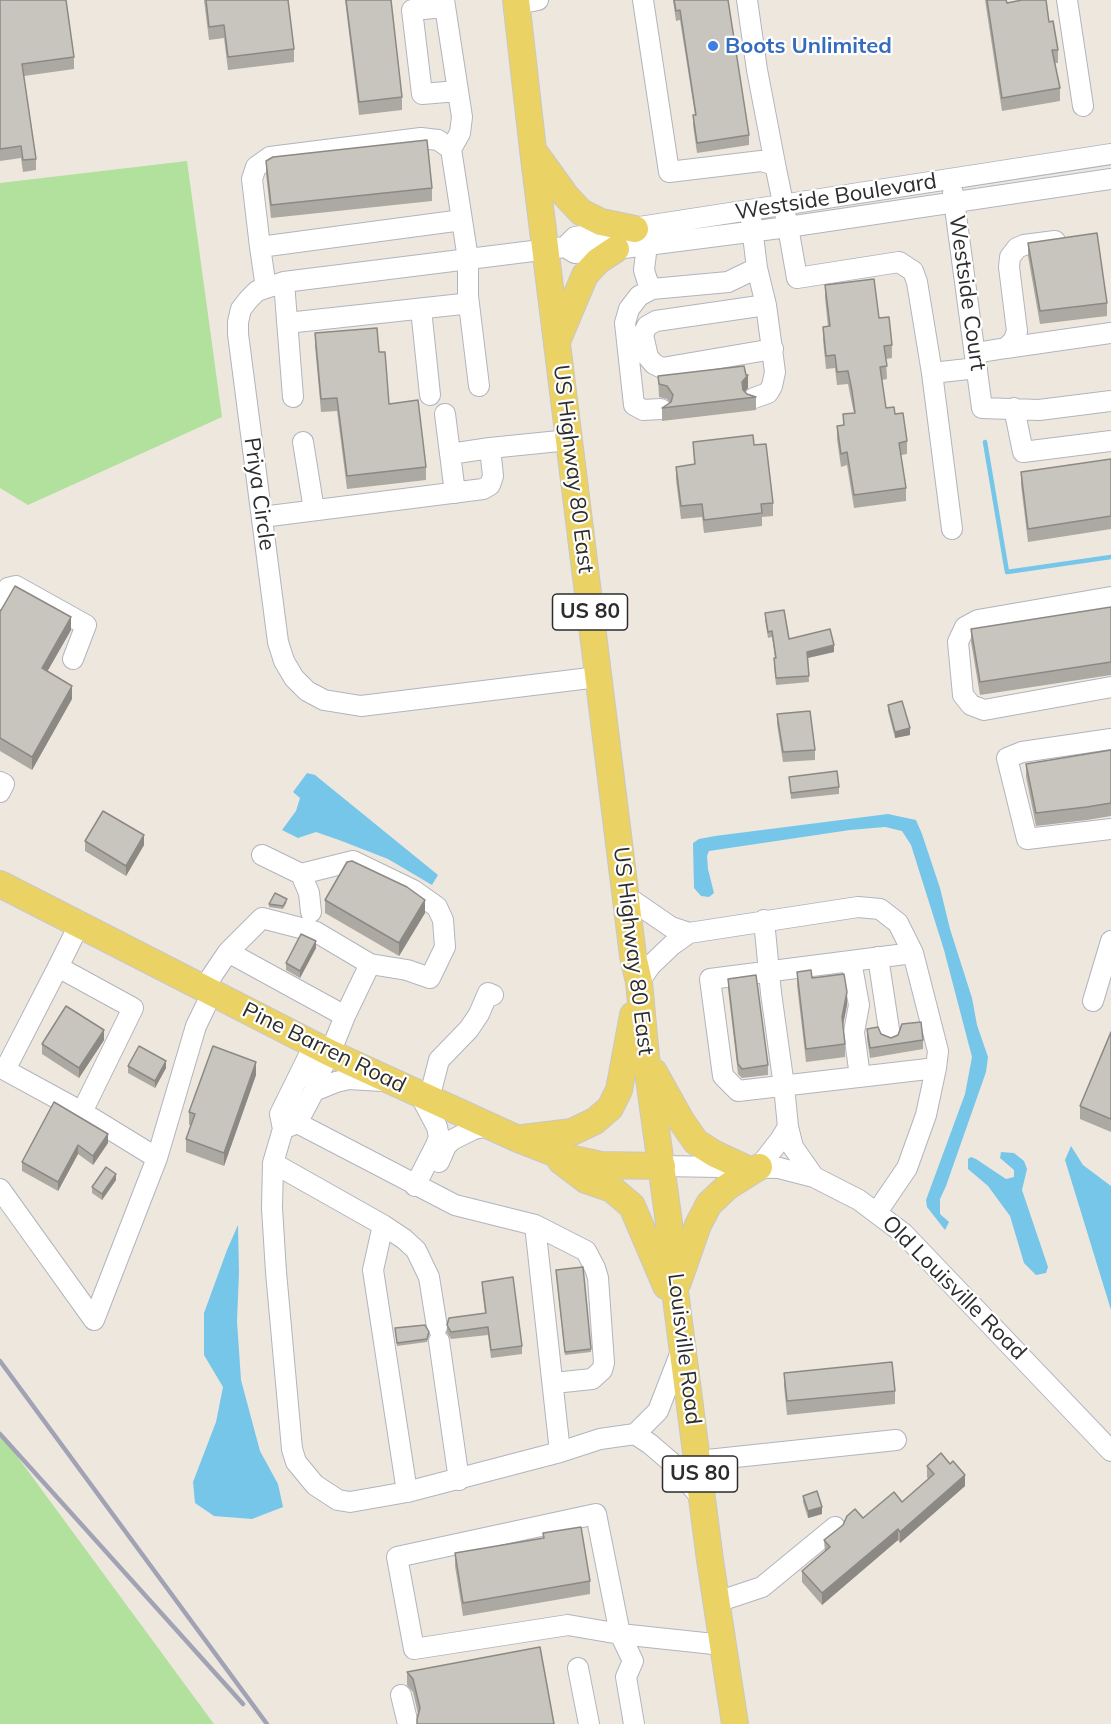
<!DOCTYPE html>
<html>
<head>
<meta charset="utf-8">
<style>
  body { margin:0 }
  canvas { display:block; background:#ede7de }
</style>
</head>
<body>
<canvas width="1111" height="1724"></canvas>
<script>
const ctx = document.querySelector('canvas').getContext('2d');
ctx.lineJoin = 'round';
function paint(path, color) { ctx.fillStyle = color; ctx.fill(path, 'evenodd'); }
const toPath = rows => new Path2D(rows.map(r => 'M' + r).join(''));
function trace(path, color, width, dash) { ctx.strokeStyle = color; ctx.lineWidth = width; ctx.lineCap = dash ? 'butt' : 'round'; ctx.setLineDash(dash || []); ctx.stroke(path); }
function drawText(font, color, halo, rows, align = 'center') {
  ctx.font = font + ' Mulish,sans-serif'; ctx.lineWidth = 4.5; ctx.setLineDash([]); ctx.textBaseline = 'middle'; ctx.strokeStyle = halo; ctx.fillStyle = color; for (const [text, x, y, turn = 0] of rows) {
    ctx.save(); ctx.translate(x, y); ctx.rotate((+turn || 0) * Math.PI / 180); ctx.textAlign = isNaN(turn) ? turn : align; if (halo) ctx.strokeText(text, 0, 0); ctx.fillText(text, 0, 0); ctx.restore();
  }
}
const green = toPath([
  [187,161,222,417,28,505,0,488,0,183],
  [0,1433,214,1724,0,1724]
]);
const water = toPath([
  [307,773,315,775,438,875,432,885,388,859,339,840,316,832,298,838,282,830,296,811,300,798,293,792],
  [888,814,916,820,922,834,940,888,950,929,972,998,977,1025,988,1057,986,1072,946,1186,940,1199,940,1214,949,1222,945,1230,927,1207,926,1200,965,1094,972,1057,944,950,911,845,902,831,885,827,850,830,709,851,707,856,708,869,714,893,709,897,701,896,694,888,693,843,699,839,715,836],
  [1071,1146,1083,1165,1111,1186,1111,1310,1065,1160],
  [1001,1152,1014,1153,1024,1161,1027,1169,1022,1190,1048,1267,1046,1273,1036,1275,1024,1263,1010,1216,988,1186,968,1169,968,1159,971,1157,976,1159,1006,1179,1014,1177,1014,1170,1000,1158],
  [238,1225,239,1273,237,1321,241,1380,260,1451,278,1484,283,1507,252,1519,214,1516,195,1503,193,1482,216,1422,223,1387,204,1355,204,1313,227,1250]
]);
const stream = toPath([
  [985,442,1007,572,1111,557]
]);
const minor = toPath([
  [643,0,669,172,761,161,772,164,776,169,788,227,797,278,899,262,913,271,917,282,932,373,977,368],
  [747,0,757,70,776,169],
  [1067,0,1083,106],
  [517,4,538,0],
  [445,7,412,10,422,94,458,91],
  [953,193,982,408,1039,410,1111,401],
  [751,219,757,268,766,305,775,372,772,386,768,393,754,398],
  [647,245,644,270,647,280,652,289,728,282,757,268],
  [260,247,252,179,256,167,270,157,421,138,438,140,451,149],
  [565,247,575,253,616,249,788,227,1111,179],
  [284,282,293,397],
  [266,288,260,247,462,220],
  [652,289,639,296,629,309,625,323,634,405,643,410,661,409],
  [468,296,479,386],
  [766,305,656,321,647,326,643,335,648,357,654,364,662,368,773,349],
  [421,309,430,395],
  [287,323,462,304,466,301,468,296,468,259,451,149,460,133,462,117,444,0],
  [1006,348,1111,333],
  [975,353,1006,348,1014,340,1017,331,1009,267,1010,257,1017,248,1024,245,1055,241],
  [932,373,952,529],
  [1014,408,1023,452,1111,441],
  [445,414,455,493],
  [303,442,314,510],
  [450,454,490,448],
  [262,517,483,489,490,485,493,476,490,448,569,440],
  [1111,597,978,620,965,627,958,642,963,695,971,705,984,710,1111,687],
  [0,599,8,588,16,586,86,625,73,659],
  [598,677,361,706,324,700,307,691,294,678,284,661,278,642,238,334,238,322,241,309,249,299,257,291,284,282,565,247,575,237,1111,154],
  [1111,739,1022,752,1007,758,1027,839,1111,829],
  [0,782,4,784,0,792],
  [262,855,301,874,353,861,413,890,437,907,443,920,445,947,430,978,407,970,370,964],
  [301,874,309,893,311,912],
  [626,896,671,927,689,933,858,907,880,909,898,923,913,953],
  [764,920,771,993,784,1086,788,1127,793,1147,814,1177],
  [228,952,262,918,316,932,370,964,345,1016],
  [878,957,890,1036],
  [851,961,859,1005,854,1032,860,1077],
  [58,967,5,1070,82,1112,133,1008,58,967,79,925],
  [639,982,651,965,672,945,689,933],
  [203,989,228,952,345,1016,330,1053,316,1080,314,1091,297,1123,285,1128],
  [1093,1001,1111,941],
  [314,1045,280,1114,283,1129,273,1163,272,1208,276,1272,292,1449,296,1462,315,1485,338,1500,350,1502,407,1492,560,1452,600,1439,635,1434,658,1411,682,1349],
  [314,1091,336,1082,349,1079,382,1081],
  [429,1099,439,1060,469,1029,479,1014,488,993,493,995],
  [82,1112,157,1158],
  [280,1114,455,1205,535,1225,586,1251,595,1268,598,1278,604,1363,602,1370,592,1379,554,1383],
  [439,1162,446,1146,452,1140,474,1129,490,1126],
  [273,1163,383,1225,404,1239,416,1250,429,1277,437,1327],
  [662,1166,779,1168,814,1177,859,1200,903,1233,1111,1451],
  [759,1167,780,1140,788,1127],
  [415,1186,436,1145,439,1137,437,1127,420,1095],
  [0,1189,94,1320,157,1158,196,1026,212,993],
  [877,1212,907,1168,926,1115,936,1068,938,1051,913,953,710,979,723,1076,738,1091,936,1068],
  [383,1225,373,1270,407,1492],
  [535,1225,560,1452],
  [439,1341,459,1480],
  [635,1434,650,1444,671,1462,703,1500],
  [698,1461,896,1440],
  [717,1602,762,1587,835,1527],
  [578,1668,589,1724],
  [401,1695,408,1724],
  [634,1724,626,1677,633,1661,620,1634,596,1514,397,1557,414,1649,568,1625,620,1634,723,1645]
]);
const major = toPath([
  [516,0,533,150,600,690,633,956,639,982,646,1057,669,1223,675,1291,710,1560,735,1724],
  [535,153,566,196,581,212,601,222,635,229],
  [558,339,585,275,598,261,616,249],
  [0,884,330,1053,518,1139,564,1157,601,1165,662,1166],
  [654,1072,682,1122,696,1142,715,1154,743,1167],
  [523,1138,572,1132,595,1121,610,1108,619,1090,633,1015],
  [561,1161,586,1180,612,1189,632,1206,666,1286],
  [678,1282,698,1225,709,1204,727,1187,759,1167]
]);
const rail = toPath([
  [0,1361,267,1724],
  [0,1434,243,1704]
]);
const wall = toPath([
  [0,0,74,57,74,69,24,76,36,159,36,170,23,172,21,158,0,161],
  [204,0,288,0,294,49,294,62,228,70,224,38,209,40],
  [345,0,391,0,402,97,402,110,359,115],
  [673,0,728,0,749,135,749,145,697,153,693,125,693,115,695,115,680,20,676,21],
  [985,0,1006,0,1007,3,1049,22,1058,50,1058,63,1055,63,1060,88,1060,101,1002,111],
  [266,161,432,188,432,201,271,218,266,174],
  [1028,243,1107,303,1107,316,1040,324,1028,256],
  [825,285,879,318,892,345,892,358,886,359,887,379,882,380,886,408,895,414,907,441,907,454,901,455,906,488,906,501,854,508,847,465,841,467,837,439,837,426,843,425,843,414,854,413,852,404,848,384,837,385,835,368,826,369,823,340,823,327,828,327,825,298],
  [315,333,379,352,389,404,426,467,426,480,347,489,337,411,321,412,315,346],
  [746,375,748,388,745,392,747,394,756,397,756,410,662,421,662,408,670,403,667,399,659,397,658,376],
  [693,442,754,445,773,503,773,516,762,517,762,526,704,533,702,517,681,519,676,480,676,467,694,465],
  [1111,459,1111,529,1028,542,1021,485,1021,472],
  [1111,607,1111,675,980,695,971,642,971,629],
  [0,612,71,630,47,671,72,699,32,770,0,751],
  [765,613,789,639,834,652,808,658,809,682,776,685,774,665,774,658,775,658,772,637,768,638,765,620],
  [888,705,910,735,895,738,888,711],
  [777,714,815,750,815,760,783,762,777,724],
  [1111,750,1111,816,1087,820,1036,826,1026,777,1026,764],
  [789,777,839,787,839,794,791,799],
  [85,841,144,845,126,876,85,851],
  [325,900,425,913,399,956,325,913],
  [287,902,283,909,269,907,269,904],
  [316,948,300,978,286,970,286,963],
  [797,972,812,978,847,1005,843,1025,845,1044,845,1057,806,1062,797,985],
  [728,979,768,1065,768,1075,742,1078,738,1074,728,989],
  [867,1029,891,1038,923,1040,923,1049,870,1058,867,1039],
  [1111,1032,1111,1132,1080,1119,1080,1106],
  [104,1040,79,1078,42,1054,42,1044],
  [128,1066,166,1068,155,1088,128,1073],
  [256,1075,224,1166,186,1152,186,1139,191,1125,189,1125,189,1112],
  [108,1134,108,1143,93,1165,78,1154,58,1191,22,1171,22,1162],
  [116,1180,102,1200,92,1193,92,1187],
  [556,1273,591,1349,591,1352,565,1355],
  [482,1282,522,1346,522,1354,491,1358,488,1335,451,1339,447,1333,447,1325,485,1313,482,1289],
  [395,1328,429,1335,427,1342,397,1346],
  [784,1373,895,1391,895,1404,787,1415,784,1386],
  [927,1466,965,1486,900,1543,898,1540,822,1605,802,1582,802,1571,825,1552,824,1540,863,1518,902,1502,928,1479,927,1477],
  [803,1496,822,1514,808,1518,803,1502],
  [543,1533,590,1581,590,1594,463,1616,455,1566,455,1553,543,1538],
  [407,1672,554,1724,417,1724,418,1714,413,1692,407,1685]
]);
const shadedWall = toPath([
  [748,375,748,388,742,395,742,382],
  [71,617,71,630,42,681,42,668],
  [834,645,834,652,807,658,807,652],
  [72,686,72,699,32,770,32,757],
  [910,728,910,735,895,738,895,732],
  [144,835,144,845,126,876,126,866],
  [425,900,425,913,399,956,399,943],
  [316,941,316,948,300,978,300,971],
  [847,992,847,1005,842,1030,842,1017],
  [104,1030,104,1040,79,1078,79,1068],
  [166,1061,166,1068,155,1088,155,1081],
  [256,1062,256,1075,224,1166,224,1153],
  [108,1134,108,1143,93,1165,93,1156],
  [78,1145,78,1154,58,1191,58,1182],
  [116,1174,116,1180,102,1200,102,1194],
  [965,1475,965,1486,900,1543,900,1532],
  [822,1507,822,1514,808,1518,808,1511],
  [898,1529,898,1540,822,1605,822,1593]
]);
const building = toPath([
  [0,0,66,0,74,57,22,64,36,159,23,160,21,146,0,149,0,0],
  [206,0,288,0,294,49,228,57,224,25,209,27,206,0],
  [346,0,391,0,402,97,359,102,346,0],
  [674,0,728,0,749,135,697,143,693,115,696,115,680,10,676,11,674,0],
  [987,0,1006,0,1007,3,1022,0,1046,0,1049,22,1053,21,1058,50,1052,50,1060,88,1002,98,987,0],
  [427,140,432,188,271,205,266,161,273,157,427,140],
  [1097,233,1107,303,1040,311,1028,243,1097,233],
  [874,279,879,318,889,317,892,345,884,346,887,366,880,367,886,408,894,407,895,414,903,413,907,441,899,443,906,488,854,495,847,452,841,454,837,426,844,425,843,414,855,413,852,391,848,371,837,372,835,355,826,356,823,327,830,326,825,285,874,279],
  [377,328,379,352,385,352,389,404,418,400,426,467,347,476,337,398,321,399,315,333,377,328],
  [744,366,746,375,748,375,742,382,743,390,747,394,756,397,662,408,671,402,673,395,667,386,659,384,658,376,744,366],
  [753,435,754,445,766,444,773,503,761,504,762,513,704,520,702,504,681,506,676,467,695,464,693,442,753,435],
  [1111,459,1111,516,1028,529,1021,472,1111,459],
  [15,586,71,617,42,668,72,686,32,757,0,738,0,612,15,586],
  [1111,607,1111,662,980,682,971,629,1111,607],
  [784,610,789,639,830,629,834,645,807,652,809,676,776,678,774,658,776,658,772,631,768,632,765,613,784,610],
  [902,701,910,728,895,732,888,705,902,701],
  [810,711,815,750,783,752,777,714,810,711],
  [1111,750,1111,803,1087,807,1036,813,1026,764,1111,750],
  [837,771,839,787,791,793,789,777,837,771],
  [103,811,144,835,126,866,85,841,103,811],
  [352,861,407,887,425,900,399,943,325,900,347,862,352,861],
  [275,893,287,899,283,906,269,904,275,893],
  [301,934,316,941,300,971,286,963,301,934],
  [811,970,812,978,844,974,847,992,842,1017,845,1044,806,1049,797,972,811,970],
  [756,975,768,1065,742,1069,738,1064,728,979,756,975],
  [66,1006,104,1030,79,1068,42,1044,66,1006],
  [921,1022,923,1040,870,1048,867,1029,878,1027,881,1034,891,1038,898,1035,902,1024,921,1022],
  [1111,1032,1111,1119,1080,1106,1111,1032],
  [139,1046,166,1061,155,1081,128,1066,139,1046],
  [213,1046,256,1062,224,1153,186,1139,195,1114,189,1112,213,1046],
  [54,1102,108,1134,93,1156,78,1145,58,1182,22,1162,54,1102],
  [106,1167,116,1174,102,1194,92,1187,106,1167],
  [583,1267,591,1349,565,1352,556,1270,583,1267],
  [513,1277,522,1346,491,1350,488,1327,451,1332,447,1325,449,1318,486,1313,482,1282,513,1277],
  [425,1325,429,1332,427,1339,397,1343,395,1328,425,1325],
  [892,1362,895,1391,787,1401,784,1373,892,1362],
  [941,1453,950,1464,953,1461,965,1475,900,1532,898,1529,822,1593,802,1571,830,1547,824,1540,843,1525,847,1516,855,1509,863,1518,894,1492,902,1502,934,1474,927,1466,941,1453],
  [817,1491,822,1507,808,1511,803,1496,817,1491],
  [581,1527,590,1581,463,1603,455,1553,544,1538,543,1533,581,1527],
  [540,1647,554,1724,417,1724,417,1719,420,1708,413,1679,407,1672,540,1647]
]);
const markers = [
  [713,46,6,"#3f7fe0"]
];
const shields = [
  [590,612,75],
  [700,1474,75]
];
const shieldNames = [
  ["US 80",590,612],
  ["US 80",700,1474]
];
const shopNames = [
  ["Boots Unlimited",725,46]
];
const streetNames = [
  ["Westside Boulevard",836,197,-9],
  ["Westside Court",967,293,82],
  ["US Highway 80 East",573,469,83],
  ["Priya Circle",259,494,82],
  ["US Highway 80 East",633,951,83],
  ["Pine Barren Road",324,1048,26],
  ["Old Louisville Road",954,1288,45],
  ["Louisville Road",684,1349,83]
];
paint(green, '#b1e19d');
paint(water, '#76c6ea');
trace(stream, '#76c6ea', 4.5);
trace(minor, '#b2b4be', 22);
trace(major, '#c8c8c8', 28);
trace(minor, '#fff', 20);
trace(major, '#ebd265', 26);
trace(rail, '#a1a3b5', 4.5);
paint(wall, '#aca9a3');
paint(shadedWall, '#8c8985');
paint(building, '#c8c4be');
trace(building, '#8c8985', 1.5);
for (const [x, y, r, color] of markers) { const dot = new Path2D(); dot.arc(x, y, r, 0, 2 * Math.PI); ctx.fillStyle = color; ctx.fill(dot); trace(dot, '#fff', 2); }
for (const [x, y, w] of shields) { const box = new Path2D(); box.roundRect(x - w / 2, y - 18, w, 36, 4.5); ctx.fillStyle = '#fff'; ctx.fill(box); trace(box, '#2c2c2c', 1.5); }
drawText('bold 21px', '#2c2c2c', null, shieldNames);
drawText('bold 22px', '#366cbe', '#fff', shopNames, 'left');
drawText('22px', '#2c2c2c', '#fff', streetNames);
</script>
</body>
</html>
